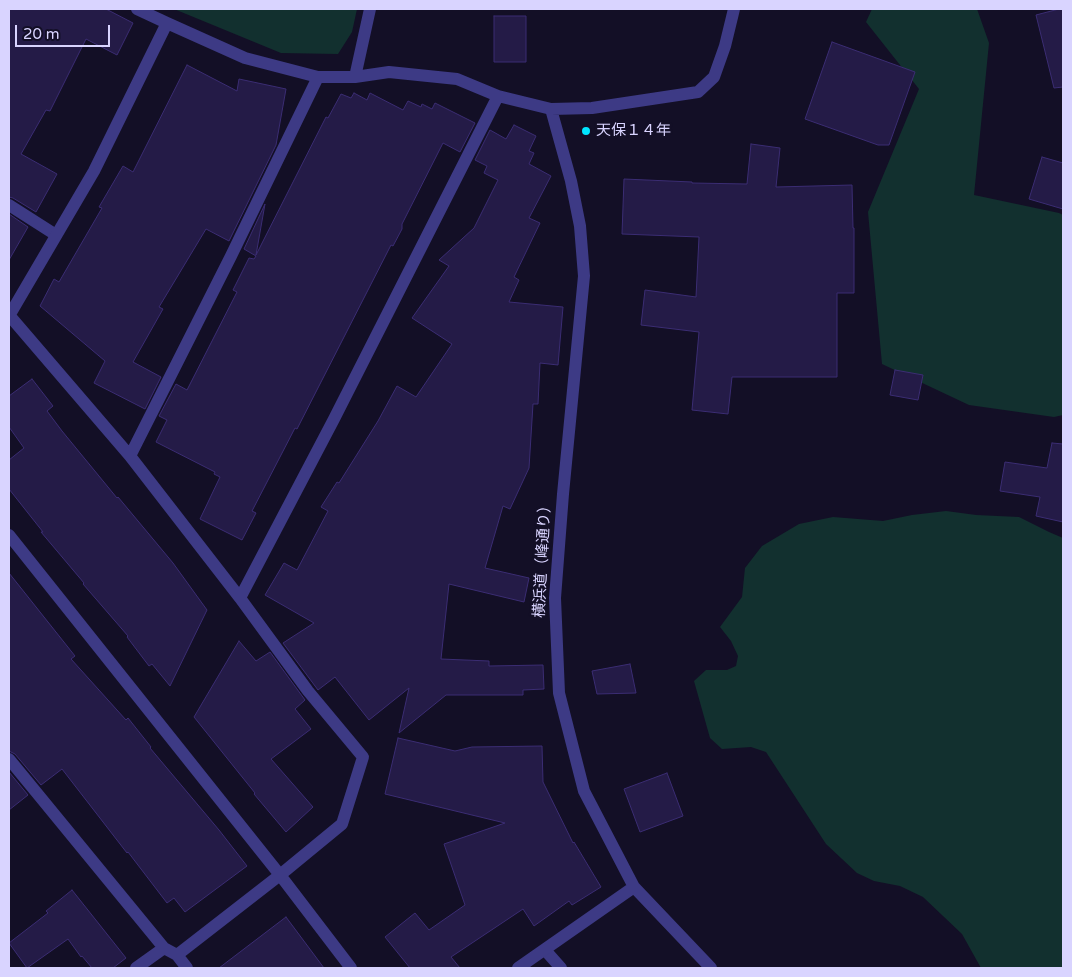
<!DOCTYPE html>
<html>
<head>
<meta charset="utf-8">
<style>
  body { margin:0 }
  #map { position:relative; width:1072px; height:977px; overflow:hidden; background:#130f26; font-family:"Varela Round",sans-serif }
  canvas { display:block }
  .frame { position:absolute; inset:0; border:10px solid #d9d4ff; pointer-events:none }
  .scale { position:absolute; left:15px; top:25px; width:95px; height:22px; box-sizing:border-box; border:2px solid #d9d4ff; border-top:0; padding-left:6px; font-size:15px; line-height:18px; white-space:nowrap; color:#d9d4ff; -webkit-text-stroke:4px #130f26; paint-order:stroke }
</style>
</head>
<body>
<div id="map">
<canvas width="1072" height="977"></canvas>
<div class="frame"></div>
<div class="scale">20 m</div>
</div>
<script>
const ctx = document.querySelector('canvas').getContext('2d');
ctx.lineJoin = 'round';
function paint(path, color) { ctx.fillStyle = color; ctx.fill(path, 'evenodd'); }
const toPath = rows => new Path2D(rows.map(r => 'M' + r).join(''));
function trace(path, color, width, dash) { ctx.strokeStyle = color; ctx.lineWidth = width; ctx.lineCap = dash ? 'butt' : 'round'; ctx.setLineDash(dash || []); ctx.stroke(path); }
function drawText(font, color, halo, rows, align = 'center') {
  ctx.font = font + ' "Varela Round","Noto Sans JP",sans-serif'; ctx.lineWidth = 5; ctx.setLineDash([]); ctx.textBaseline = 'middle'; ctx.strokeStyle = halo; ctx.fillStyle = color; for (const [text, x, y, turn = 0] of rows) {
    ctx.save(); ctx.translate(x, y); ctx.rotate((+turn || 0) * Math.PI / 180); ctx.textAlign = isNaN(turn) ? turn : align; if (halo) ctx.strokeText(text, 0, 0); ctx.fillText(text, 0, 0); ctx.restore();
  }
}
const green = toPath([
  [174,9,357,9,352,32,338,54,281,53],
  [872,9,977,9,989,43,974,195,1059,213,1063,215,1063,415,1054,417,969,405,882,364,868,212,919,89,866,22],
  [946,511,976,515,1019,517,1049,532,1063,538,1063,968,981,968,962,934,923,897,900,886,874,881,857,873,826,844,766,752,751,747,722,749,710,738,694,681,706,670,727,670,736,666,738,656,731,641,720,627,742,597,745,568,762,546,799,524,833,517,883,521,912,515]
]);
const building = toPath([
  [9,9,106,9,133,23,117,55,86,39,50,111,46,110,21,154,57,174,36,212,13,198,9,197,9,9],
  [1059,9,1063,9,1063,87,1054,88,1036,15,1059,9],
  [494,16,526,16,526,62,494,62,494,16],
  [832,42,915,72,889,145,878,145,805,119,832,42],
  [187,65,237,91,239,79,286,89,276,145,229,241,206,229,159,307,163,309,133,362,161,377,145,409,94,383,105,361,40,306,54,279,59,282,102,208,99,207,123,166,133,172,187,65],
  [354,93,367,100,370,93,403,110,408,101,421,107,422,104,432,109,435,103,475,123,460,152,443,143,402,224,402,229,393,246,391,245,297,429,295,428,252,511,256,513,242,540,200,519,220,477,214,474,215,472,156,442,167,420,159,416,176,384,187,390,237,292,233,290,249,258,254,259,256,256,244,249,265,204,256,255,326,117,328,118,341,94,351,98,354,93],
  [514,125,536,136,529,151,534,153,529,164,551,176,529,218,540,223,514,277,519,280,509,302,563,307,558,365,540,363,538,404,533,404,529,468,510,509,503,506,485,568,529,578,524,602,449,584,441,659,489,661,489,666,543,665,544,689,523,690,523,695,446,695,399,733,409,688,369,720,335,677,318,690,283,643,314,623,265,595,284,563,297,570,328,511,321,507,337,482,339,483,378,421,397,386,416,397,452,344,412,318,449,266,439,260,474,228,498,180,484,173,487,166,475,160,490,130,506,139,514,125],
  [751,144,780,148,776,187,852,185,853,228,854,228,854,293,837,293,837,377,732,377,728,414,692,410,699,332,641,325,645,290,696,297,699,237,622,234,624,179,692,182,692,183,747,184,751,144],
  [1042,157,1063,163,1063,209,1029,199,1042,157],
  [9,214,28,227,9,260,9,214],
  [895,370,923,375,918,400,890,395,895,370],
  [32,379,53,406,47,411,62,431,117,498,118,497,173,563,207,610,170,686,152,664,149,666,127,637,128,636,83,584,84,583,41,532,43,532,9,489,9,460,24,448,9,427,9,396,32,379],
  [1052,443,1063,444,1063,522,1036,516,1040,497,1000,491,1005,462,1047,468,1052,443],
  [9,573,75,656,71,659,126,720,128,718,151,747,150,748,219,830,247,866,185,912,174,898,167,903,128,852,127,853,62,769,41,785,15,754,9,751,9,573],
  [239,641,256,661,270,652,305,700,295,709,311,729,271,759,313,807,286,832,254,794,255,793,194,717,239,641],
  [630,664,636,693,597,694,592,671,630,664],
  [398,738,455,751,472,747,542,746,543,782,573,843,574,842,601,887,572,905,569,901,534,926,523,909,451,957,460,968,410,968,385,937,415,913,429,930,465,905,444,844,505,823,385,794,398,738],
  [9,772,28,795,9,810,9,772],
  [667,773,683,816,640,832,624,789,667,773],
  [72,890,126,958,113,968,92,968,82,956,81,957,68,939,27,968,9,943,48,913,46,911,72,890],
  [286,917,324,968,219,968,286,917]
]);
const lane = toPath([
  [9,205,56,235],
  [545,950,561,968]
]);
const street = toPath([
  [137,9,167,23,245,58,318,77,355,77,389,72,457,79,498,96,551,109,592,108,698,92,714,77,725,46,734,9],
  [355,77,370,9],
  [551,109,571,181,580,226,584,276,563,494,555,598,559,693,584,791,634,887,711,968],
  [9,315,130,456,240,598,308,691,363,757,342,824,280,875,177,955],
  [9,316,94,171,167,23],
  [130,456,231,256,318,77],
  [9,535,280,875,351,968],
  [240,598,334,419,498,96],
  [9,759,164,948,177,955,187,968],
  [136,968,164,948],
  [518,968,634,887]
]);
const markers = [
  [586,131,5,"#00e5ff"]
];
const poiNames = [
  ["天保１４年",596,131]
];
const streetNames = [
  ["横浜道（峰通り）",543,558,-87]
];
paint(green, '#12302f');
paint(building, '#241b47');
trace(building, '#3b2d73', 1);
trace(lane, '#3d3a85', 12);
trace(street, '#3d3a85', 12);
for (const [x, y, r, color] of markers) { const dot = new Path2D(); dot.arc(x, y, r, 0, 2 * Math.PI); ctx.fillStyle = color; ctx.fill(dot); trace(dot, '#130f26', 2); }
drawText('15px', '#d9d4ff', '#130f26', poiNames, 'left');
drawText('15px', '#d9d4ff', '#130f26', streetNames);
</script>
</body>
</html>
